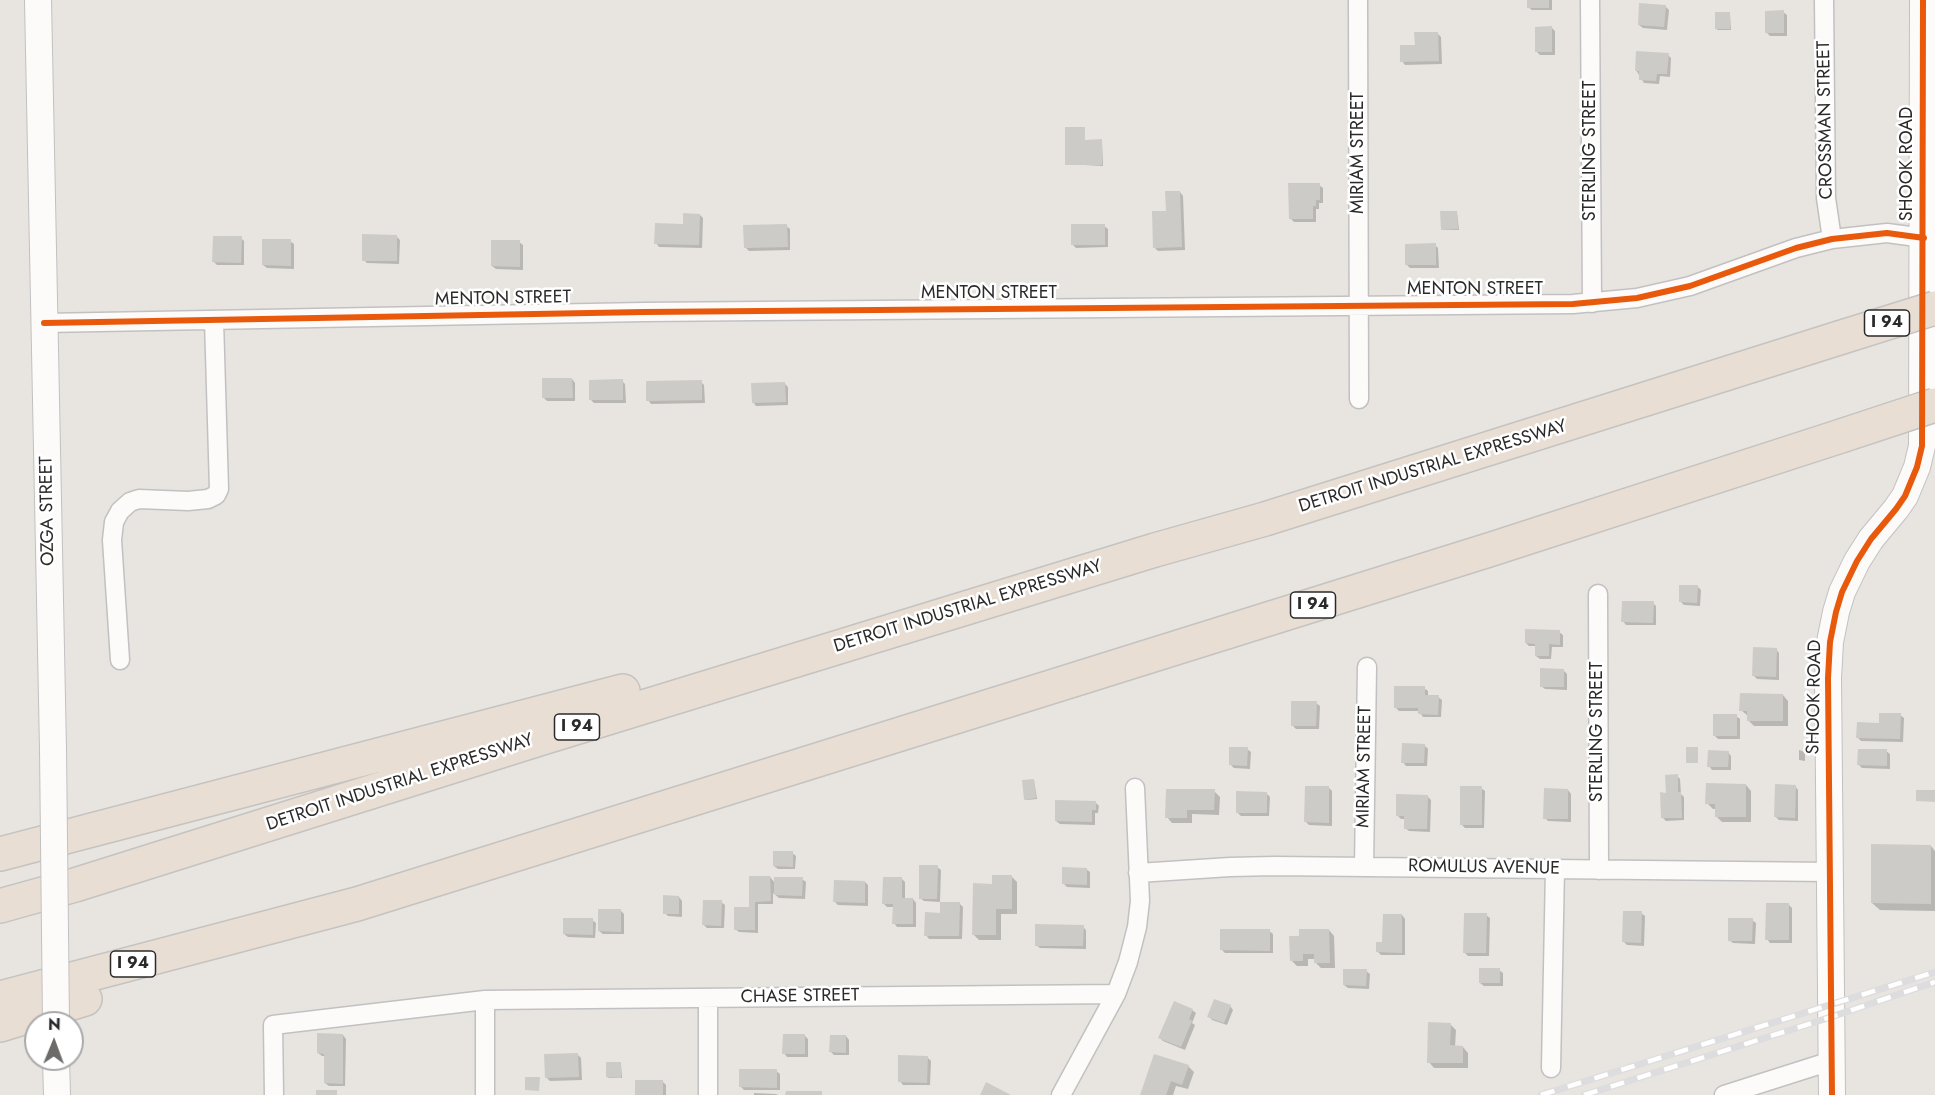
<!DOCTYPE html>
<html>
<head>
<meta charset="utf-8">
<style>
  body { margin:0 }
  #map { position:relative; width:1935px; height:1095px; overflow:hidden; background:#e8e5e0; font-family:Jost,sans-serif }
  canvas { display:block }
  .north { position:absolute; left:24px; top:1011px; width:60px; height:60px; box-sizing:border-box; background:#fff; border:2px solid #aaa; border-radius:50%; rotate:1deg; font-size:16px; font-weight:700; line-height:24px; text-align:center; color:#2a2a2a }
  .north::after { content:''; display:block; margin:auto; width:21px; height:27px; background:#6c6b6a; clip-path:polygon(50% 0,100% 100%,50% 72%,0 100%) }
</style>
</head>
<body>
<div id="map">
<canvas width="1935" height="1095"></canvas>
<div class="north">N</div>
</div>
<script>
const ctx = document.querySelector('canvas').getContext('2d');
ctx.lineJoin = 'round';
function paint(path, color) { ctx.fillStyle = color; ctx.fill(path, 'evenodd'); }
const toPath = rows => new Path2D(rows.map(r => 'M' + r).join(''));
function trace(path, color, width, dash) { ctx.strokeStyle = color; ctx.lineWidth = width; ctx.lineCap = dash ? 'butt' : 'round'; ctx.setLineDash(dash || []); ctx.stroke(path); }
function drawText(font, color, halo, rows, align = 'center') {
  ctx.font = font + ' Jost,sans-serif'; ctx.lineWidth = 5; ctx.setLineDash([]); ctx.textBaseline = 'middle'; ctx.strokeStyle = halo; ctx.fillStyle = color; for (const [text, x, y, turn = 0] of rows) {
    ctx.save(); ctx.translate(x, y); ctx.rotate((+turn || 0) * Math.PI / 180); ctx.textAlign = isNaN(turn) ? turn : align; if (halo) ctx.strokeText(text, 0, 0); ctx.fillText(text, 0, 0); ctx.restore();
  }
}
const shadow = toPath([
  [1528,0,1552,0,1552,10,1532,10,1528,7],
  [1665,6,1669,10,1667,30,1643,28,1639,25],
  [1783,12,1787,15,1787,36,1770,36,1766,32],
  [1730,14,1731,30,1718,30,1716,29],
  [1552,28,1555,31,1555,55,1540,55,1537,52],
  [1438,34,1441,37,1442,64,1405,65,1402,61,1416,46],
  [1668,55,1671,58,1670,77,1660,76,1659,84,1644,83,1636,70],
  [1084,129,1085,141,1102,142,1103,166,1066,164],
  [1319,185,1323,188,1323,203,1319,203,1319,209,1316,209,1316,222,1294,222,1290,218],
  [1180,192,1183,196,1185,250,1158,251,1155,248,1167,212],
  [1457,212,1459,230,1443,230,1442,229],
  [700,215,703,218,702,248,659,247,656,243],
  [786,226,790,229,790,250,749,251,746,248],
  [1104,226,1108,229,1108,247,1076,248,1072,244],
  [396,236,400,240,399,264,367,263,364,260],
  [241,238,244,241,244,265,217,265,214,262],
  [290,241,294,244,294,269,267,268,263,265],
  [519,242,523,245,523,270,496,269,492,266],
  [1435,245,1438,248,1439,268,1410,268,1407,265],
  [572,379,575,383,575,401,547,401,543,397],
  [622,381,625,384,626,403,594,403,590,399],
  [701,382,704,385,705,403,651,404,648,400],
  [785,384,788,387,788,405,756,406,753,402],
  [1697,586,1701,590,1700,606,1684,605,1681,602],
  [1653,603,1656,606,1656,625,1626,625,1623,621],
  [1559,632,1563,635,1563,647,1552,647,1551,659,1540,659,1536,656,1537,646,1529,646,1526,643],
  [1776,649,1779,653,1779,680,1757,679,1754,676],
  [1563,670,1567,674,1567,690,1545,689,1541,686],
  [1424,688,1428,691,1428,697,1438,697,1442,700,1441,717,1423,717,1419,711,1399,711,1395,707],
  [1783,695,1788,701,1788,726,1754,726,1748,720,1748,716,1741,710],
  [1316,703,1320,706,1319,729,1296,729,1292,725],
  [1900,715,1904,718,1903,742,1861,741,1858,738],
  [1736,716,1740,719,1740,739,1718,739,1714,735],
  [1424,745,1428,749,1427,766,1406,766,1403,762],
  [1247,749,1251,752,1250,769,1234,768,1231,765],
  [1799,750,1805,752,1805,761,1799,760],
  [1886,751,1890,754,1890,769,1862,768,1859,765],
  [1728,752,1731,756,1731,770,1712,770,1709,766],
  [1677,776,1680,779,1681,794,1684,797,1684,820,1666,821,1662,817,1667,794],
  [1034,780,1037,799,1027,800,1026,799],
  [1746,785,1751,791,1751,822,1722,822,1716,816,1717,809,1713,809,1707,803],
  [1795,786,1798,790,1798,821,1779,820,1776,817],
  [1329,788,1332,791,1332,826,1309,825,1306,822],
  [1481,788,1485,791,1484,828,1465,828,1461,824],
  [1568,790,1571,794,1571,822,1548,821,1545,818],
  [1214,791,1220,797,1219,815,1192,814,1192,823,1172,823,1167,817],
  [1266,793,1270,797,1269,816,1241,816,1237,812],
  [1427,796,1431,800,1430,832,1409,831,1405,828,1406,819,1401,819,1397,815],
  [1095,802,1099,806,1098,813,1095,813,1095,825,1060,824,1056,821],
  [1931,846,1935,851,1935,911,1880,910,1872,903],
  [792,853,796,856,795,869,778,869,774,866],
  [937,867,941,870,940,902,924,901,920,898],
  [1086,869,1090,872,1090,888,1067,887,1064,884],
  [770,877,775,883,802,879,806,882,805,899,779,898,773,893,773,904,758,904,758,933,739,932,735,929],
  [1012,877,1017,882,1017,914,1001,914,1001,940,979,940,973,934,993,885],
  [902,879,905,882,905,899,913,899,916,903,916,927,897,927,894,923,894,907,887,907,884,904],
  [865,882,868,885,868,906,838,905,835,902],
  [679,897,682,901,682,917,668,916,665,913],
  [721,902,725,905,724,928,707,928,704,925],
  [959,903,963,907,962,939,929,939,926,935,942,914],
  [1789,905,1792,908,1792,943,1770,943,1767,939],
  [621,911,624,914,624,934,603,934,599,931],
  [1641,913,1645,916,1644,946,1627,945,1624,942],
  [1402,915,1405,919,1405,955,1381,955,1377,951],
  [1486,915,1490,918,1489,956,1468,956,1464,952],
  [592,920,596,923,595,938,568,937,564,934],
  [1752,920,1756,923,1755,944,1733,943,1729,940],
  [1083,927,1086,930,1086,949,1040,948,1036,945],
  [1329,930,1334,936,1335,968,1321,968,1316,963,1316,959,1308,959,1308,966,1297,966,1291,960],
  [1269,931,1273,934,1273,953,1225,953,1222,950],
  [1499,970,1503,973,1503,986,1484,986,1480,983],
  [1366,971,1370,974,1369,989,1348,988,1344,985],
  [1230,1006,1233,1010,1227,1025,1212,1020,1209,1016],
  [1192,1010,1196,1013,1192,1023,1195,1025,1185,1050,1163,1041,1160,1038],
  [1450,1024,1456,1030,1455,1047,1463,1047,1468,1053,1468,1068,1434,1068,1429,1062],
  [343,1035,346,1039,345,1086,329,1086,325,1083,326,1056,322,1056,318,1053],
  [805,1036,808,1039,808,1057,787,1057,784,1053],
  [846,1036,849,1040,849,1055,834,1055,831,1052],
  [577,1054,581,1058,582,1080,550,1081,547,1078],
  [927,1057,931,1061,930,1085,903,1085,900,1081],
  [621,1064,622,1078,609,1078,607,1077],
  [1188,1066,1194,1072,1188,1089,1176,1086,1173,1095,1142,1095],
  [776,1071,780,1074,780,1090,744,1090,740,1086],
  [662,1081,666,1085,666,1095,636,1095],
  [754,1093,776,1094,778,1095,754,1095]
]);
const building = toPath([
  [1527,0,1549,0,1549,8,1527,8],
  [1639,3,1666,5,1664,27,1638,25],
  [1784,10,1784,33,1765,33,1765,11],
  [1715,12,1730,12,1730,29,1715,29],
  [1552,26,1552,52,1535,52,1535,27],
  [1414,32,1438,32,1439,61,1400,62,1400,45,1415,45],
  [1636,51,1669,53,1667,74,1657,74,1656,81,1639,80,1639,71,1635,71],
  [1065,127,1085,127,1085,140,1102,139,1102,165,1065,165],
  [1288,183,1320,183,1320,200,1316,200,1316,206,1313,206,1313,219,1289,219],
  [1165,191,1180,191,1182,247,1153,248,1152,211,1166,211],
  [1440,211,1457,211,1458,229,1441,230],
  [683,213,700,214,699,245,654,244,655,223,683,224],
  [787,224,788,247,744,248,743,225],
  [1071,224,1105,224,1105,245,1071,245],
  [362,234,397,235,397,261,362,261],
  [213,236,242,236,241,263,212,262],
  [262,239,291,239,291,266,262,265],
  [491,240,520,240,520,267,491,266],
  [1436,243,1436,265,1405,265,1405,244],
  [542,378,572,378,573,398,542,398],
  [623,379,623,400,589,400,589,380],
  [702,380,702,400,646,401,646,381],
  [785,382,786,402,752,403,751,383],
  [1679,585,1698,585,1697,603,1679,602],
  [1622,601,1654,601,1653,623,1621,622],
  [1525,629,1560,630,1560,645,1549,644,1549,656,1535,656,1535,644,1525,643],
  [1753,647,1777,648,1776,677,1752,676],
  [1540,668,1564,669,1564,687,1540,687],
  [1394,686,1425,686,1425,695,1439,695,1438,715,1418,714,1418,708,1394,708],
  [1740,693,1783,694,1783,721,1747,721,1747,711,1739,711],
  [1291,701,1317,701,1316,726,1291,726],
  [1879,713,1901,713,1900,739,1856,738,1857,722,1879,723],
  [1713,714,1737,714,1737,736,1713,736],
  [1402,743,1425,744,1424,763,1401,763],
  [1229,747,1248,747,1247,766,1229,765],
  [1686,747,1698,747,1698,763,1686,763],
  [1858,749,1887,749,1887,766,1857,765],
  [1708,750,1729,751,1728,767,1707,767],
  [1678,774,1678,792,1681,792,1682,818,1661,818,1660,792,1666,793,1665,775],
  [1034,779,1036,798,1024,800,1022,780],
  [1706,783,1746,784,1746,817,1715,817,1715,804,1705,804],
  [1775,784,1796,785,1795,818,1774,817],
  [1305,786,1329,786,1329,823,1304,822],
  [1460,786,1482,786,1482,825,1460,825],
  [1544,788,1568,789,1568,819,1543,819],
  [1166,789,1215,789,1214,810,1187,810,1187,818,1165,818],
  [1916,790,1935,790,1935,802,1916,801],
  [1236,791,1267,792,1267,813,1236,813],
  [1396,794,1428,795,1427,829,1404,829,1404,816,1396,816],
  [1055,800,1096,801,1096,810,1092,810,1092,822,1055,821],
  [1871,844,1931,845,1931,904,1871,903],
  [773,851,793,851,793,867,773,866],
  [919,865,938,865,937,899,919,899],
  [1062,867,1087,868,1087,885,1062,884],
  [992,875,1012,875,1012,909,996,909,996,935,972,935,973,883,992,884],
  [749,876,770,876,771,901,755,902,755,930,734,930,734,907,749,907],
  [774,877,803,877,802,896,774,895],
  [883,877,902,877,902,898,913,898,913,924,892,924,893,904,882,904],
  [834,880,865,881,865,903,833,902],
  [663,895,679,896,679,914,663,914],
  [703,900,722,900,721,926,702,925],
  [940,902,960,902,959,936,924,936,925,912,940,913],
  [1766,903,1789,903,1789,940,1765,940],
  [598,909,621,909,621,932,598,931],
  [1623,911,1642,911,1641,943,1622,942],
  [1464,913,1487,913,1486,953,1463,953],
  [1383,914,1402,914,1402,953,1376,952,1376,942,1382,942],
  [563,918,593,918,593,935,563,934],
  [1728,918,1753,918,1752,941,1728,941],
  [1035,924,1084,925,1083,946,1035,946],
  [1220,929,1270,929,1270,951,1220,950],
  [1299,929,1329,929,1330,963,1314,963,1314,954,1303,954,1303,961,1290,961,1289,936,1299,936],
  [1479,968,1500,968,1500,983,1479,983],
  [1343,969,1367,969,1366,986,1343,985],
  [1214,999,1231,1005,1224,1023,1207,1017],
  [1174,1001,1193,1009,1189,1019,1192,1021,1181,1047,1158,1038],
  [1428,1022,1451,1023,1450,1045,1463,1046,1463,1063,1427,1063],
  [317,1033,343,1034,343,1084,324,1083,324,1054,317,1053],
  [783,1034,805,1034,805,1054,782,1054],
  [830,1035,846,1035,846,1053,829,1052],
  [578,1053,579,1077,545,1078,544,1054],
  [1154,1054,1189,1065,1182,1085,1171,1081,1166,1095,1140,1095],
  [898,1055,928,1056,927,1083,898,1082],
  [606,1062,621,1062,621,1078,606,1077],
  [739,1069,777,1069,777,1088,739,1087],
  [525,1077,540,1077,539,1091,525,1090],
  [635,1080,663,1080,663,1095,635,1095],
  [986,1082,1011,1095,980,1095],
  [316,1090,337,1090,337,1095,316,1095],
  [786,1091,822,1091,822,1095,785,1095]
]);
const street = toPath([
  [1358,0,1359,399],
  [1590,0,1592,303],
  [1824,0,1826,198,1832,239],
  [44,323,644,312,1573,304,1637,298,1690,286,1796,248,1832,239,1887,233,1924,238],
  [1598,594,1599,870],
  [120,660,112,540,114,522,120,511,130,502,139,499,188,501,208,499,216,495,219,489,214,320],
  [1364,867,1367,667],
  [1138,873,1230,867,1275,866,1829,872],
  [708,998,708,1095],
  [485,1000,485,1095],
  [1551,1068,1555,869],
  [274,1095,273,1025,485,1000,1116,994],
  [1061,1095,1116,994,1128,962,1137,927,1140,901,1135,788],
  [1724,1095,1831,1061]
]);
const secondary = toPath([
  [38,0,53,749],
  [56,1059,57,1095],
  [1832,1095,1828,678,1830,642,1836,612,1842,592,1857,561,1871,539,1896,509,1905,496,1917,467,1922,446,1923,0]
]);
const highway = toPath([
  [0,854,623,691],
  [0,906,75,885,539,739,1155,550,1265,519,1839,338],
  [0,998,357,904,1492,549,1841,436],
  [0,1025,85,999]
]);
const rail = toPath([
  [1541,1095,1935,972],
  [1584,1095,1831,1017,1935,982]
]);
const secondaryBridge = toPath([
  [53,749,56,1023]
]);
const highwayBridge = toPath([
  [1839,338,1935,308],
  [1841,436,1935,405]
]);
const cycleway = toPath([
  [44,323,644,312,1573,304,1637,298,1690,286,1796,248,1832,239,1887,233,1924,238],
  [1832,1095,1828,678,1830,642,1836,612,1842,592,1857,561,1871,539,1896,509,1905,496,1917,467,1922,446,1923,0]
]);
const shields = [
  [1887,323,45],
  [1313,605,45],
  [577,727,45],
  [133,964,45]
];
const shieldNames = [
  ["I 94",1887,323],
  ["I 94",1313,605],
  ["I 94",577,727],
  ["I 94",133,964]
];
const streetNames = [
  ["CROSSMAN STREET",1826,120,-91],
  ["STERLING STREET",1591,151,-90],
  ["MIRIAM STREET",1359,153,-90],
  ["SHOOK ROAD",1908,164,-90],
  ["MENTON STREET",1475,290],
  ["MENTON STREET",989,294],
  ["MENTON STREET",503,299,-1],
  ["DETROIT INDUSTRIAL EXPRESSWAY",1433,467,-17],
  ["OZGA STREET",48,511,-91],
  ["DETROIT INDUSTRIAL EXPRESSWAY",968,607,-17],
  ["SHOOK ROAD",1815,697,-89],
  ["STERLING STREET",1598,732,-90],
  ["MIRIAM STREET",1365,767,-89],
  ["DETROIT INDUSTRIAL EXPRESSWAY",400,783,-18],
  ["ROMULUS AVENUE",1484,868,1],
  ["CHASE STREET",800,997,-1]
];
paint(shadow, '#0003');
paint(building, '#cdcbc7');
trace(street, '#c2c1c1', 21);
trace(secondary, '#c2c1c1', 28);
trace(highway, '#c4c3c1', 36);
trace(street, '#fcfbfa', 18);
trace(secondary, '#fcfbfa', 26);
trace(highway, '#e9ded3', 33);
trace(rail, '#dddcde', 7);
trace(rail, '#fff', 4.5, [14]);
trace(secondaryBridge, '#c2c1c1', 28, []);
trace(highwayBridge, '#c4c3c1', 36, []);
trace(secondaryBridge, '#fcfbfa', 26);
trace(highwayBridge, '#e9ded3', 33);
trace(cycleway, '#e8590c', 6);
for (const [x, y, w] of shields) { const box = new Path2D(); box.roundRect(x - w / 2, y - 13, w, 26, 4.5); ctx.fillStyle = '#fff'; ctx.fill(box); trace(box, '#2a2a2a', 1.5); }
drawText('bold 16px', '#2a2a2a', null, shieldNames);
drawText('18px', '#2a2a2a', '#fff', streetNames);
</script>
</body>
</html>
